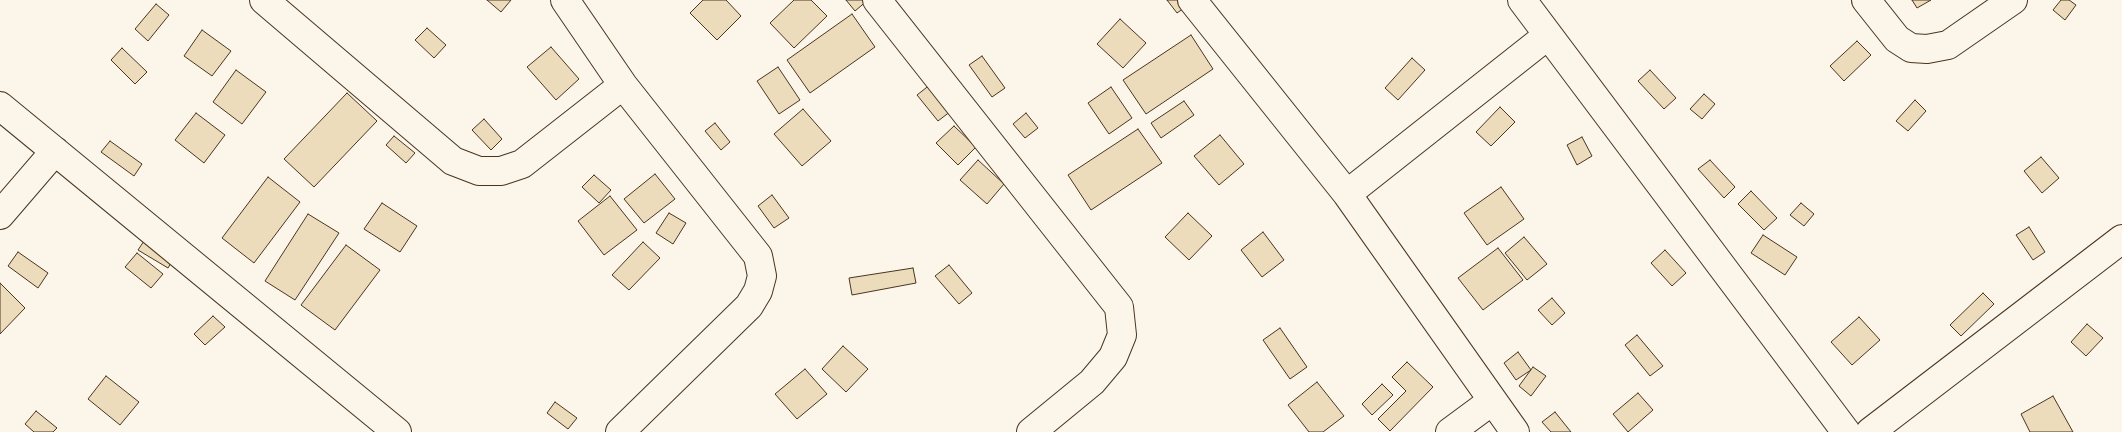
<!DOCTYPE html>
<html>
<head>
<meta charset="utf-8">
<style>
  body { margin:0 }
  canvas { display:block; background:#fbf6e9 }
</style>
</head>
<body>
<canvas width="2122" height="432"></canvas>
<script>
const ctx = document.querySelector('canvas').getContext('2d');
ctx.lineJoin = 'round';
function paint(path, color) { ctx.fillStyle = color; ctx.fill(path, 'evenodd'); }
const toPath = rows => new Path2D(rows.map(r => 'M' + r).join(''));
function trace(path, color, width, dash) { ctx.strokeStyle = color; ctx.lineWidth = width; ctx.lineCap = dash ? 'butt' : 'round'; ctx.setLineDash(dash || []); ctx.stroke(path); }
const building = toPath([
  [487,0,511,0,501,12,487,0],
  [703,0,726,0,741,16,717,40,690,13,703,0],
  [794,0,811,0,827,16,794,48,770,23,794,0],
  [846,0,868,0,855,11,846,0],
  [1167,0,1187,0,1190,4,1177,13,1167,0],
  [1912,0,1931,0,1917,8,1912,0],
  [2061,0,2069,0,2076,5,2065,20,2053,10,2061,0],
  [156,4,169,15,148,41,135,29,156,4],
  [852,14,875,47,810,93,787,60,852,14],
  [1120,19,1146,43,1123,68,1097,44,1120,19],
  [427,28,446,45,434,58,415,40,427,28],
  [202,30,231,51,212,76,184,56,202,30],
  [1191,35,1213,69,1146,114,1123,80,1191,35],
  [1857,41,1871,55,1844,81,1830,66,1857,41],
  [551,47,579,79,556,100,527,67,551,47],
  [122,48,147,72,135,84,111,60,122,48],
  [982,56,1005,88,992,97,969,65,982,56],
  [1412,58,1425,70,1398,100,1385,88,1412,58],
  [778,67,800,100,779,114,757,81,778,67],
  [236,70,266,92,242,124,213,102,236,70],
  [1650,70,1676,98,1664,109,1638,81,1650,70],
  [931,84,951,111,938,121,917,95,931,84],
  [1111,87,1132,118,1109,134,1088,103,1111,87],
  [347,93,377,121,314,187,284,159,347,93],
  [1704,94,1715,104,1702,119,1690,109,1704,94],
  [1915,100,1926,111,1908,131,1896,121,1915,100],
  [1184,101,1194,115,1161,138,1151,123,1184,101],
  [1500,107,1515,122,1491,146,1476,132,1500,107],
  [803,109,831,141,802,166,774,134,803,109],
  [196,113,225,135,204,163,175,140,196,113],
  [1026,113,1038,128,1025,138,1013,124,1026,113],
  [484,119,502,139,491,150,472,130,484,119],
  [715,123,730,142,721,150,705,131,715,123],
  [954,126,976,147,958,165,936,143,954,126],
  [1138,129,1162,163,1091,210,1068,175,1138,129],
  [1220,135,1244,164,1219,185,1194,156,1220,135],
  [394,136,415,153,406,163,386,145,394,136],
  [1582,137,1592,156,1577,165,1567,145,1582,137],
  [110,141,142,164,134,176,101,152,110,141],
  [2041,157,2059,178,2042,193,2024,171,2041,157],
  [978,160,1004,184,987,204,960,180,978,160],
  [1710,160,1735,187,1724,198,1698,169,1710,160],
  [655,174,675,199,644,223,624,199,655,174],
  [594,175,611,190,599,203,582,187,594,175],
  [268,177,300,202,254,263,222,238,268,177],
  [1501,187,1524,219,1487,245,1464,213,1501,187],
  [1751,191,1777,218,1764,230,1738,204,1751,191],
  [772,195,789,218,774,228,758,206,772,195],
  [610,196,637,230,604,255,578,221,610,196],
  [382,203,417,226,400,252,364,229,382,203],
  [1801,203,1814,214,1804,226,1790,215,1801,203],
  [669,213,686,223,673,244,656,233,669,213],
  [1188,213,1212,236,1189,260,1165,237,1188,213],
  [308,214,339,233,295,300,265,281,308,214],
  [2029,227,2045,252,2033,260,2016,235,2029,227],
  [1263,232,1284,260,1262,277,1241,250,1263,232],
  [1763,235,1797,257,1785,275,1751,253,1763,235],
  [1524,237,1547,264,1527,280,1505,253,1524,237],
  [146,238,175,256,168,268,138,250,146,238],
  [643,242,660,258,629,290,612,275,643,242],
  [346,245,380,270,335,330,301,305,346,245],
  [1498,248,1523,280,1483,310,1458,278,1498,248],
  [1665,250,1686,273,1672,286,1651,263,1665,250],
  [18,252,48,273,38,288,8,266,18,252],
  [137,253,163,274,151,288,125,267,137,253],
  [949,265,972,293,959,304,935,276,949,265],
  [913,268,916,283,852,295,849,278,913,268],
  [0,283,25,308,0,334,0,283],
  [1983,293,1994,304,1961,336,1950,325,1983,293],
  [1552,298,1565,313,1552,325,1538,310,1552,298],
  [213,316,225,327,205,345,194,334,213,316],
  [1859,317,1880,340,1852,365,1831,342,1859,317],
  [2087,324,2103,338,2086,356,2071,342,2087,324],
  [1280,328,1307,367,1290,379,1263,340,1280,328],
  [1637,335,1663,366,1650,376,1625,345,1637,335],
  [843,346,868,369,846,392,822,369,843,346],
  [1518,352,1531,370,1516,380,1504,363,1518,352],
  [1407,362,1433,387,1390,431,1378,419,1406,391,1392,377,1407,362],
  [1533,367,1546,376,1531,396,1519,386,1533,367],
  [805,369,827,394,797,419,775,394,805,369],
  [106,376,139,402,120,425,88,399,106,376],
  [1317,382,1344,416,1323,432,1309,432,1288,405,1317,382],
  [1382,384,1393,395,1372,415,1362,404,1382,384],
  [1638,393,1653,410,1628,432,1613,414,1638,393],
  [2053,396,2073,432,2030,432,2021,414,2053,396],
  [555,402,577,418,568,429,547,413,555,402],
  [36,411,57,428,53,432,34,432,25,424,36,411],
  [1555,412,1571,432,1551,432,1542,422,1555,412]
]);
const minor = toPath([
  [264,0,453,161,479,171,501,171,522,164,623,85],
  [565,0,623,85,758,256,762,276,758,291,749,306,620,432],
  [877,0,1119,307,1122,335,1113,357,1092,382,1031,432],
  [1192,0,1347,194,1515,432],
  [1522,0,1846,432],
  [1866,0,1897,39,1911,48,1927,49,1948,45,2013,0],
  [0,106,397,432],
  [1347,194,1547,36],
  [0,215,55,151],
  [1450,432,1492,401],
  [1870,432,2122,239]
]);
paint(building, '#ecdcbc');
trace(building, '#4a3520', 1);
trace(minor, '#4a3520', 30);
trace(minor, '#fbf6e9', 28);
</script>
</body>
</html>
